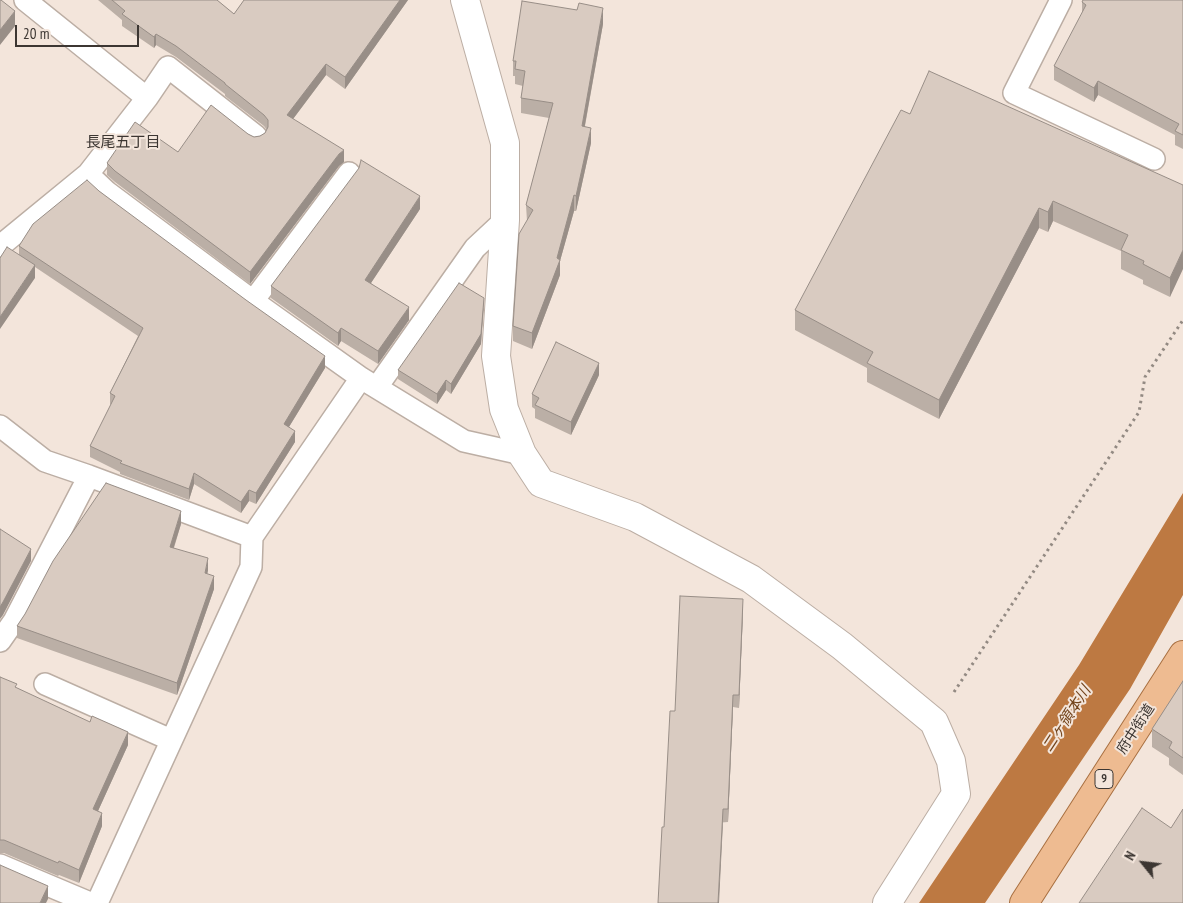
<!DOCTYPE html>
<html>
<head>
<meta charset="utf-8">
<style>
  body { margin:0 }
  #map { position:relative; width:1183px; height:903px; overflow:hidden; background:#f3e5db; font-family:"PT Sans Narrow",sans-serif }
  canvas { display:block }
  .north { position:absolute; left:1118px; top:838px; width:50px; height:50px; -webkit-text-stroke:4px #f3e5db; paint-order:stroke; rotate:299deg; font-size:14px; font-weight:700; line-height:20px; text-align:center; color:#3c3632 }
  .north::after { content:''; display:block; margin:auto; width:18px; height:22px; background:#3c3632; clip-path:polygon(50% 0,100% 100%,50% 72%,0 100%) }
  .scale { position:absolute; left:15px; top:25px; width:124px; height:22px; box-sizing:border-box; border:2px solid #3c3632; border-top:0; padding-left:6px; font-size:15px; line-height:18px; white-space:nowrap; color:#3c3632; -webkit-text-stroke:4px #f3e5db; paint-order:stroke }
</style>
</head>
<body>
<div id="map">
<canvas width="1183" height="903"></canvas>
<div class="north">N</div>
<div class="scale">20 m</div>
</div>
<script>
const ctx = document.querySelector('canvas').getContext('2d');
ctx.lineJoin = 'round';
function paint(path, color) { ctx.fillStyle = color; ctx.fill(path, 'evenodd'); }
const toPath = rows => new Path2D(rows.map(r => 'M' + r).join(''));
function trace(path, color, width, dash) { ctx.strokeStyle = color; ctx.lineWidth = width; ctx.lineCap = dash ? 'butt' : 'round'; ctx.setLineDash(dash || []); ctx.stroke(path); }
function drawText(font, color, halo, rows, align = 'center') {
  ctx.font = font + ' "PT Sans Narrow","Noto Sans JP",sans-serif'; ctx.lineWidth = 4; ctx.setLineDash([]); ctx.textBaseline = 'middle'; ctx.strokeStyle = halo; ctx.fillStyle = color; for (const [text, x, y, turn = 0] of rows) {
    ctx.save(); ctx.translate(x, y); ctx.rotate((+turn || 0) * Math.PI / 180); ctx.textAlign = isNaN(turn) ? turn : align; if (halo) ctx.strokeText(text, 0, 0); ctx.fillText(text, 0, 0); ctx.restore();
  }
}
const water = toPath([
  [1183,493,1183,595,1130,689,985,903,919,903,1079,665]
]);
const path = toPath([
  [954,692,1139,412,1145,377,1183,320]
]);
const lane = toPath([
  [25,0,147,98],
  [1061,0,1014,93,1154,159],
  [88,174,107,192,253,301,361,378,464,441,522,454],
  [0,246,88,174,147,98,168,67,256,136],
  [253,301,349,173],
  [377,387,475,248,505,220],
  [0,426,45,461,89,476,252,537],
  [0,641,14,621,89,476],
  [45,684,171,740],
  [0,865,90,903],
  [97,903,251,567,252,537,361,378]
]);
const street = toPath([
  [465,0,505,143,505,220,496,356,504,409,522,454,541,483,635,517,751,579,842,646,934,722,951,761,956,794,887,903]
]);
const primary = toPath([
  [1024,903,1183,655]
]);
const wall = toPath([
  [98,0,217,0,234,14,244,0,408,0,345,89,326,75,293,119,344,162,339,166,250,284,115,182,107,175,107,163,178,152,248,134,254,137,260,136,265,133,267,130,264,126,225,96,225,94,176,57,156,45,154,48,122,26,122,20],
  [1183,0,1183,149,1175,145,1175,135,1098,95,1094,102,1054,80,1054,66,1082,13,1082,2],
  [603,24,585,126,591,143,576,211,574,211,560,261,560,275,532,349,513,341,513,326,527,221,526,205,549,118,521,113,521,98,523,86,515,84,515,76,513,76,513,61],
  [910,114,1183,185,1170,297,1143,284,1143,280,1121,269,1121,251,1053,221,1048,232,1039,228,939,419,867,382,867,368,795,330,795,310],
  [99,191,325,368,289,427,295,442,256,504,249,501,241,513,194,484,189,500,120,474,120,472,90,457,90,446,111,405,110,404,110,393,138,336,35,267,35,278,19,255,19,246],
  [420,209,371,283,409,320,378,364,341,341,338,346,271,298,271,286],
  [484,308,481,344,451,394,446,390,437,404,398,379,398,370],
  [599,375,571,435,535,418,535,409,532,407,532,394],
  [181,524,174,548,208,570,207,574,214,589,177,695,17,638,17,626],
  [743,612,739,708,733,707,728,822,664,827,675,711],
  [0,677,17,688,128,745,98,811,102,826,79,883,59,875,58,876,4,853,0,853],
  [1183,681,1183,775,1169,765,1169,758,1152,747,1152,729]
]);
const shadedWall = toPath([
  [400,0,408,0,345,89,345,77],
  [603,8,603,24,582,141,582,126],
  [15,11,15,26,0,45,0,30],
  [156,34,156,45,154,48,154,37],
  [326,64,326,75,287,127,287,115],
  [1098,81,1098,95,1094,102,1094,88],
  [591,128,591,143,576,211,576,196],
  [344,150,344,162,339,166,250,284,250,272,339,154],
  [574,195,574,211,560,261,560,275,532,349,532,333,557,258],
  [420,196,420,209,365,292,365,280],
  [1053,201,1053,221,1048,232,1048,212],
  [1039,208,1039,228,939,419,939,400],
  [1183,250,1183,269,1170,297,1170,278],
  [35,265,35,278,0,329,0,317],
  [484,298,481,344,451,394,451,384],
  [409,307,409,320,378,364,378,351],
  [341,328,341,341,338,346,338,333],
  [325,356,325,368,284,435,284,424],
  [599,363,599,375,571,435,571,422],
  [446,380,446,390,437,404,437,394],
  [295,431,295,442,256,504,256,493],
  [194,473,194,484,189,500,189,489],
  [249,490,249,501,241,513,241,502],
  [181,511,181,524,170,559,170,547],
  [31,549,31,561,3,615,0,619,0,607],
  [208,558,208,570,205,586,205,573],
  [214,576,214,589,177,695,177,683],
  [743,599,743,612,739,708,739,695],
  [733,695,733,707,728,822,728,809],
  [128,732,128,745,93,822,93,809],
  [723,809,723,822,719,903,718,903],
  [102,813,102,826,79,883,79,870],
  [48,886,48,899,46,903,40,903]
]);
const building = toPath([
  [0,0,1,0,15,11,0,30,0,0],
  [112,0,217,0,234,14,244,0,400,0,345,77,326,64,287,115,344,150,339,154,250,272,115,171,107,163,135,122,178,152,211,105,248,134,254,137,260,136,265,133,268,127,268,120,264,115,225,84,225,83,176,46,156,34,154,37,122,14,125,11,112,0],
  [1083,0,1183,0,1183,135,1175,131,1179,124,1098,81,1094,88,1054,66,1086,5,1082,2,1083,0],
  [522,1,577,10,579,3,603,8,582,126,591,128,576,196,574,195,557,258,560,260,532,333,513,326,519,234,533,210,526,205,553,103,521,98,525,71,515,69,516,61,513,61,522,1],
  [929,71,1183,185,1183,250,1170,278,1143,264,1144,261,1121,250,1128,235,1053,201,1048,212,1039,208,939,400,867,363,873,352,795,310,901,110,910,114,929,71],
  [361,160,420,196,365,280,409,307,378,351,341,328,338,333,271,286,359,168,361,160],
  [87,180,99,191,246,300,325,356,284,424,295,431,256,493,249,490,241,502,194,473,189,489,120,463,122,461,90,446,115,396,110,393,143,328,19,246,33,224,87,180],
  [7,247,35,265,0,317,0,258,7,247],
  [459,283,484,298,481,334,451,384,446,380,437,394,398,370,459,283],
  [556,342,599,363,571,422,535,405,539,398,532,394,556,342],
  [106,483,181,511,170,547,208,558,205,573,214,576,177,683,17,626,25,614,53,561,106,483],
  [0,529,31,549,3,602,0,607,0,529],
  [680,596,743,599,739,695,733,695,728,809,723,809,718,903,658,903,662,827,664,827,670,711,675,711,680,596],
  [0,677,17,684,15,687,90,722,92,716,128,732,93,809,102,813,79,870,59,861,58,863,4,840,0,840,0,677],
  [1183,681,1183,758,1169,748,1172,742,1152,729,1183,681],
  [1142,808,1171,828,1183,809,1183,903,1079,903,1142,808],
  [0,865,48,886,40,903,0,903,0,865]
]);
const shields = [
  [1104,779,18]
];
const shieldNames = [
  ["9",1104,779]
];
const streetNames = [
  ["府中街道",1136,729,-57]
];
const neighbourhoodNames = [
  ["長尾五丁目",123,143]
];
const waterNames = [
  ["二ヶ領本川",1067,719,-57]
];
paint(water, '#bd7942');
trace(lane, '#bcaea4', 24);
trace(street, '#bcaea4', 30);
trace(primary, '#a86f40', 30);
trace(path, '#938a83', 3, [2.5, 4]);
trace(lane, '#fff', 21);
trace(street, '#fff', 28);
trace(primary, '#eebb91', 28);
paint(wall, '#bbafa6');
paint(shadedWall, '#988e87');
paint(building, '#d9cbc1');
trace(building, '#988e87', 1);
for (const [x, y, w] of shields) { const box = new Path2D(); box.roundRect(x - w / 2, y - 9.5, w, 19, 4); ctx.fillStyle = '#f3e5db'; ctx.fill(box); trace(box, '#3c3632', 1); }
drawText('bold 12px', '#3c3632', null, shieldNames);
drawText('14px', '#3c3632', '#f3e5db', streetNames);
drawText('15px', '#3c3632', '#f3e5db', neighbourhoodNames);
drawText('italic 15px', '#73441c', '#f3e5db', waterNames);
</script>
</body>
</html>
